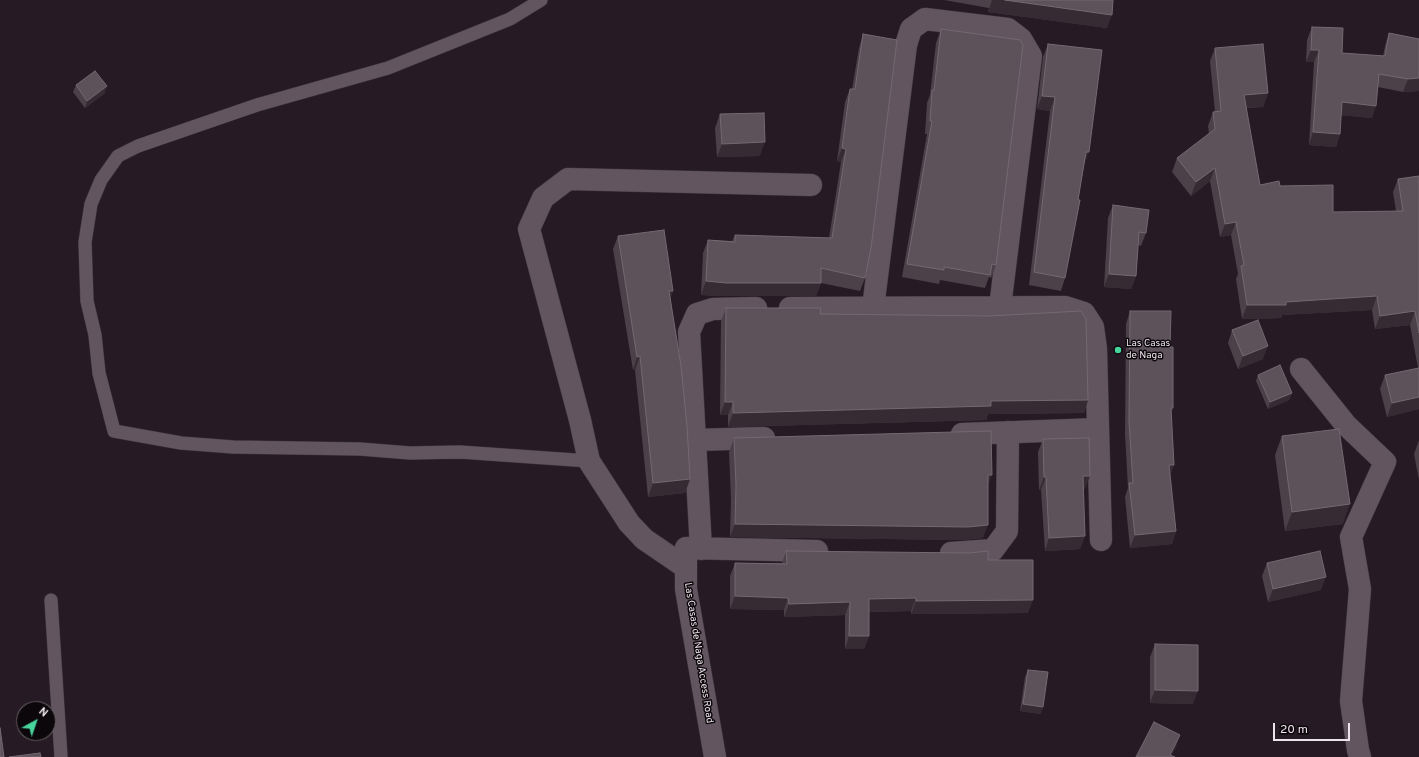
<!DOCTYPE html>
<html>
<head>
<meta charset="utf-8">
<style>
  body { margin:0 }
  #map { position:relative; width:1419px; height:757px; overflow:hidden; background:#261b24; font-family:Overpass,sans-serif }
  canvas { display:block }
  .north { position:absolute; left:16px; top:701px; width:40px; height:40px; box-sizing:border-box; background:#0c070b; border:1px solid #665f64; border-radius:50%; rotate:40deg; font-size:11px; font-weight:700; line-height:16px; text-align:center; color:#ece4ea }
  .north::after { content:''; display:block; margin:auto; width:14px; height:18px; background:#48d49d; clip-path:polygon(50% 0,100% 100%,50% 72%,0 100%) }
  .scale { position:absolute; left:1273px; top:723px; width:77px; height:18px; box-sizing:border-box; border:2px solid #ece4ea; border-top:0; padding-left:5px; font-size:12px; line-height:14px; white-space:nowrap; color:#ece4ea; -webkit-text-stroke:3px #0c070b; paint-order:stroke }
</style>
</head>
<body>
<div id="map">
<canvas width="1419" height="757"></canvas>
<div class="north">N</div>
<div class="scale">20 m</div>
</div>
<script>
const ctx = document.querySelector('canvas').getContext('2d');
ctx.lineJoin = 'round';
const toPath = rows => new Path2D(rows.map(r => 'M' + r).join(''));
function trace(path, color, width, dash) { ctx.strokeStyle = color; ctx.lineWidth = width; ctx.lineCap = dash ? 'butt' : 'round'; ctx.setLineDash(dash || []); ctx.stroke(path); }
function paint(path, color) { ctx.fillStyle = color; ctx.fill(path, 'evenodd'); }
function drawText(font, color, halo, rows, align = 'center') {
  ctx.font = font + ' Overpass,sans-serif'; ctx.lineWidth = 3; ctx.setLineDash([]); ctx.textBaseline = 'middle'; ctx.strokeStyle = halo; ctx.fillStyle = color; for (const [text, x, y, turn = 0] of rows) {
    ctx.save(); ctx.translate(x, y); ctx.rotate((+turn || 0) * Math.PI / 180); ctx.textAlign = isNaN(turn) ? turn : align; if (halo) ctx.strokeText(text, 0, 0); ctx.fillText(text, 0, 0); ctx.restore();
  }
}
const service = toPath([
  [541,0,510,19,388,68,257,105,138,146,118,156,101,180,91,204,85,242,87,301,95,335,99,373,114,431,181,443,233,447,360,449,410,453,460,452,589,461],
  [51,600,61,757]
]);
const minor = toPath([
  [790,308,1065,307,1084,313,1093,327,1096,349,1101,540],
  [873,308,906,45,911,29,925,19,1008,29,1021,39,1031,56,1000,307],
  [1301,369,1346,425,1385,462,1351,537,1360,589,1351,701,1358,750,1360,757],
  [962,434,1098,429],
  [695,440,764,438],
  [701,549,689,332,697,314,713,309,756,308],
  [951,553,993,550,1007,531,1008,432],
  [685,567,644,539,629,523,589,461,580,420,529,229,543,198,568,179,811,185],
  [715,757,686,589,686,548,817,551]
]);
const wall = toPath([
  [944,0,1113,0,1107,28,988,12,989,8],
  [1312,27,1342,53,1383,56,1385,46,1389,33,1419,91,1403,92,1378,87,1372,118,1341,115,1340,134,1336,147,1309,145,1314,62,1306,62,1307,40],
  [941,29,996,265,991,278,989,277,985,288,940,280,939,284,902,277,927,134,925,134,927,103,930,95,936,43],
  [863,34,865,278,860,291,821,283,816,296,721,296,701,295,703,253,708,240,732,241,735,235,829,238,841,162,837,161,845,102,850,89,852,89,859,48],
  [1048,44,1084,165,1065,278,1061,291,1029,285,1050,111,1037,109,1043,57],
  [1215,48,1268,93,1263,107,1246,108,1260,185,1280,186,1333,212,1396,211,1393,192,1398,179,1419,176,1419,409,1387,417,1380,389,1385,375,1418,368,1410,325,1375,329,1372,310,1282,315,1281,318,1242,319,1236,279,1238,274,1231,235,1220,237,1210,181,1191,196,1172,172,1177,158,1209,134,1208,126,1213,112,1215,112,1210,61],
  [76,85,105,93,85,108,73,92],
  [720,114,760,156,717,157,715,128],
  [1113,205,1146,233,1141,246,1138,245,1136,276,1131,289,1104,287,1108,218],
  [618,236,673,291,670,298,690,479,685,493,648,497,635,370,633,370,613,249],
  [726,308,820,314,1088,400,1084,413,988,414,986,420,728,427,728,415,720,415,721,321],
  [1130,311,1170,347,1173,408,1171,415,1174,465,1170,475,1176,531,1172,544,1130,548,1125,497,1128,488,1125,434,1126,324],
  [1232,330,1263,359,1238,369,1228,343],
  [1258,375,1292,393,1289,400,1268,409,1256,381],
  [1282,436,1343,524,1285,531,1275,455],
  [734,438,988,485,983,538,963,540,730,537,731,499,729,452],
  [1043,439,1085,489,1083,489,1085,536,1080,549,1045,551,1041,490,1039,490,1038,452],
  [1419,440,1419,480,1414,454],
  [786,551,988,560,1028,613,911,614,911,611,869,612,869,636,864,649,845,649,845,615,784,617,784,610,730,609,730,576,735,563,782,563],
  [1267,563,1321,590,1268,602,1262,576],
  [1155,644,1193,704,1150,703,1150,657],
  [1028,670,1041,714,1020,711,1025,677]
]);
const shadedWall = toPath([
  [992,0,1005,0,1112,15,1107,28,988,12],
  [1311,50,1319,50,1314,62,1306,62],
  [1419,78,1419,91,1403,92,1408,79],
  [107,86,105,93,85,108,87,101],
  [1268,93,1263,107,1239,108,1244,95],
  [1042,96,1055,97,1050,111,1037,109],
  [1342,102,1376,106,1372,118,1338,115],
  [1313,132,1340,134,1336,147,1309,145],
  [765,142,760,156,717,157,722,144],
  [842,148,846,149,841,162,837,161],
  [1086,152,1089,152,1084,165,1081,165],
  [1215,168,1210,181,1191,196,1196,182],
  [1236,222,1231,235,1220,237,1225,224],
  [1109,274,1136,276,1131,289,1104,287],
  [706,281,821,283,816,296,721,296,701,295],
  [669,291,673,291,668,304],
  [1377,296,1372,310,1282,315,1281,318,1242,319,1247,305,1286,302],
  [1415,311,1410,325,1375,329,1380,316],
  [1268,346,1263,359,1238,369,1243,356],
  [640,356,635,370,633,370,637,357],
  [1292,393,1289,400,1268,409,1270,402],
  [1419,397,1419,409,1387,417,1392,403],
  [1088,400,1084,413,988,414,986,420,728,427,733,413,991,401],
  [725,402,733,402,728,415,720,415],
  [1171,408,1173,408,1168,422],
  [1169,465,1174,465,1169,478],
  [988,475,992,475,987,488],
  [1083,476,1090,476,1085,489,1078,489],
  [1044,477,1046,477,1041,490,1039,490],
  [690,479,685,493,648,497,653,483],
  [1350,504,1343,524,1285,531,1292,512],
  [735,524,988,525,983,538,963,540,730,537],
  [1176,531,1172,544,1130,548,1135,535],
  [1085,536,1080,549,1045,551,1049,538],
  [1326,577,1321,590,1268,602,1273,589],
  [735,596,788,598,784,610,730,609],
  [916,598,911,611,864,612,869,599],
  [1033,600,1028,613,911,614,916,601],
  [850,602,845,615,784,617,789,604],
  [849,636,869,636,864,649,845,649],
  [1155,690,1198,691,1193,704,1150,703],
  [1023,704,1043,707,1041,714,1020,711],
  [1180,735,1176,747,1171,757,1169,757]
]);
const building = toPath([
  [1005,0,1113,0,1112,15,1005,0],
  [1312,27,1343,28,1342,53,1385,56,1389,33,1419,39,1419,78,1408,79,1379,74,1376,106,1342,102,1340,134,1313,132,1319,50,1311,50,1312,27],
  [941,29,1020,40,1023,45,996,265,992,264,990,275,944,267,944,270,907,264,932,121,930,121,932,90,934,90,941,29],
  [863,34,897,40,871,248,865,278,821,268,821,283,726,283,706,281,708,240,735,242,735,235,832,238,846,149,842,148,850,89,855,89,863,34],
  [1048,44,1102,50,1089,152,1086,152,1078,200,1080,200,1065,278,1034,272,1055,97,1042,96,1048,44],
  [1263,44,1268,93,1244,95,1260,185,1279,181,1280,186,1333,185,1333,212,1403,211,1398,179,1419,176,1419,333,1415,311,1380,316,1377,296,1286,302,1286,305,1247,305,1241,266,1244,265,1236,222,1225,224,1215,168,1196,182,1177,158,1215,129,1213,112,1221,111,1215,48,1263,44],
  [95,71,107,86,87,101,76,85,95,71],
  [764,113,765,142,722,144,720,114,764,113],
  [1113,205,1149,210,1146,233,1139,232,1136,276,1109,274,1113,205],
  [664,230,673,291,669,291,681,366,687,426,690,479,653,483,640,356,637,357,618,236,664,230],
  [726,308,821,308,820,314,989,316,1081,311,1086,319,1088,400,991,401,991,406,733,413,733,402,725,402,726,308],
  [1130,311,1171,311,1170,347,1173,347,1173,408,1171,408,1174,465,1169,465,1176,531,1135,535,1129,483,1133,483,1129,421,1130,311],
  [1258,320,1268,346,1243,356,1232,330,1258,320],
  [1280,365,1292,393,1270,402,1258,375,1280,365],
  [1419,368,1419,397,1392,403,1385,375,1419,368],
  [1339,429,1350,504,1292,512,1282,436,1339,429],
  [991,431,992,475,988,475,988,525,968,527,735,524,736,485,734,438,991,431],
  [1089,438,1090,476,1083,476,1085,536,1049,538,1046,477,1044,477,1043,439,1089,438],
  [786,551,969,553,988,551,988,560,1033,560,1033,600,916,601,916,598,869,599,869,636,849,636,850,602,789,604,788,598,735,596,735,563,787,564,786,551],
  [1320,551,1326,577,1273,589,1267,563,1320,551],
  [1155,644,1198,645,1198,691,1155,690,1155,644],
  [1028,670,1048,672,1043,707,1023,704,1028,670],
  [1154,722,1180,735,1170,755,1175,757,1136,757,1154,722],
  [0,728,4,757,0,757,0,728],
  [40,753,41,757,9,757,40,753]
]);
const markers = [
  [1118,350,4,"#48d49d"]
];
const poiNames = [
  ["Las Casas",1126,344],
  ["de Naga",1126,356]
];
const streetNames = [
  ["Las Casas de Naga Access Road",698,653,81]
];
trace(service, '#40373e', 14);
trace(minor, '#40373e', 23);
trace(service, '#62555f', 13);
trace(minor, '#62555f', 22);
paint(wall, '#4c4049');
paint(shadedWall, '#362a33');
paint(building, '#5d525a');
trace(building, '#746971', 1);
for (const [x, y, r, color] of markers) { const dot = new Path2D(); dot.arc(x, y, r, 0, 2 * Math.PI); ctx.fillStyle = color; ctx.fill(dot); trace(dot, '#0c070b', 1.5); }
drawText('10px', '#ece4ea', '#0c070b', poiNames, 'left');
drawText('10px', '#ece4ea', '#0c070b', streetNames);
</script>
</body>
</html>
